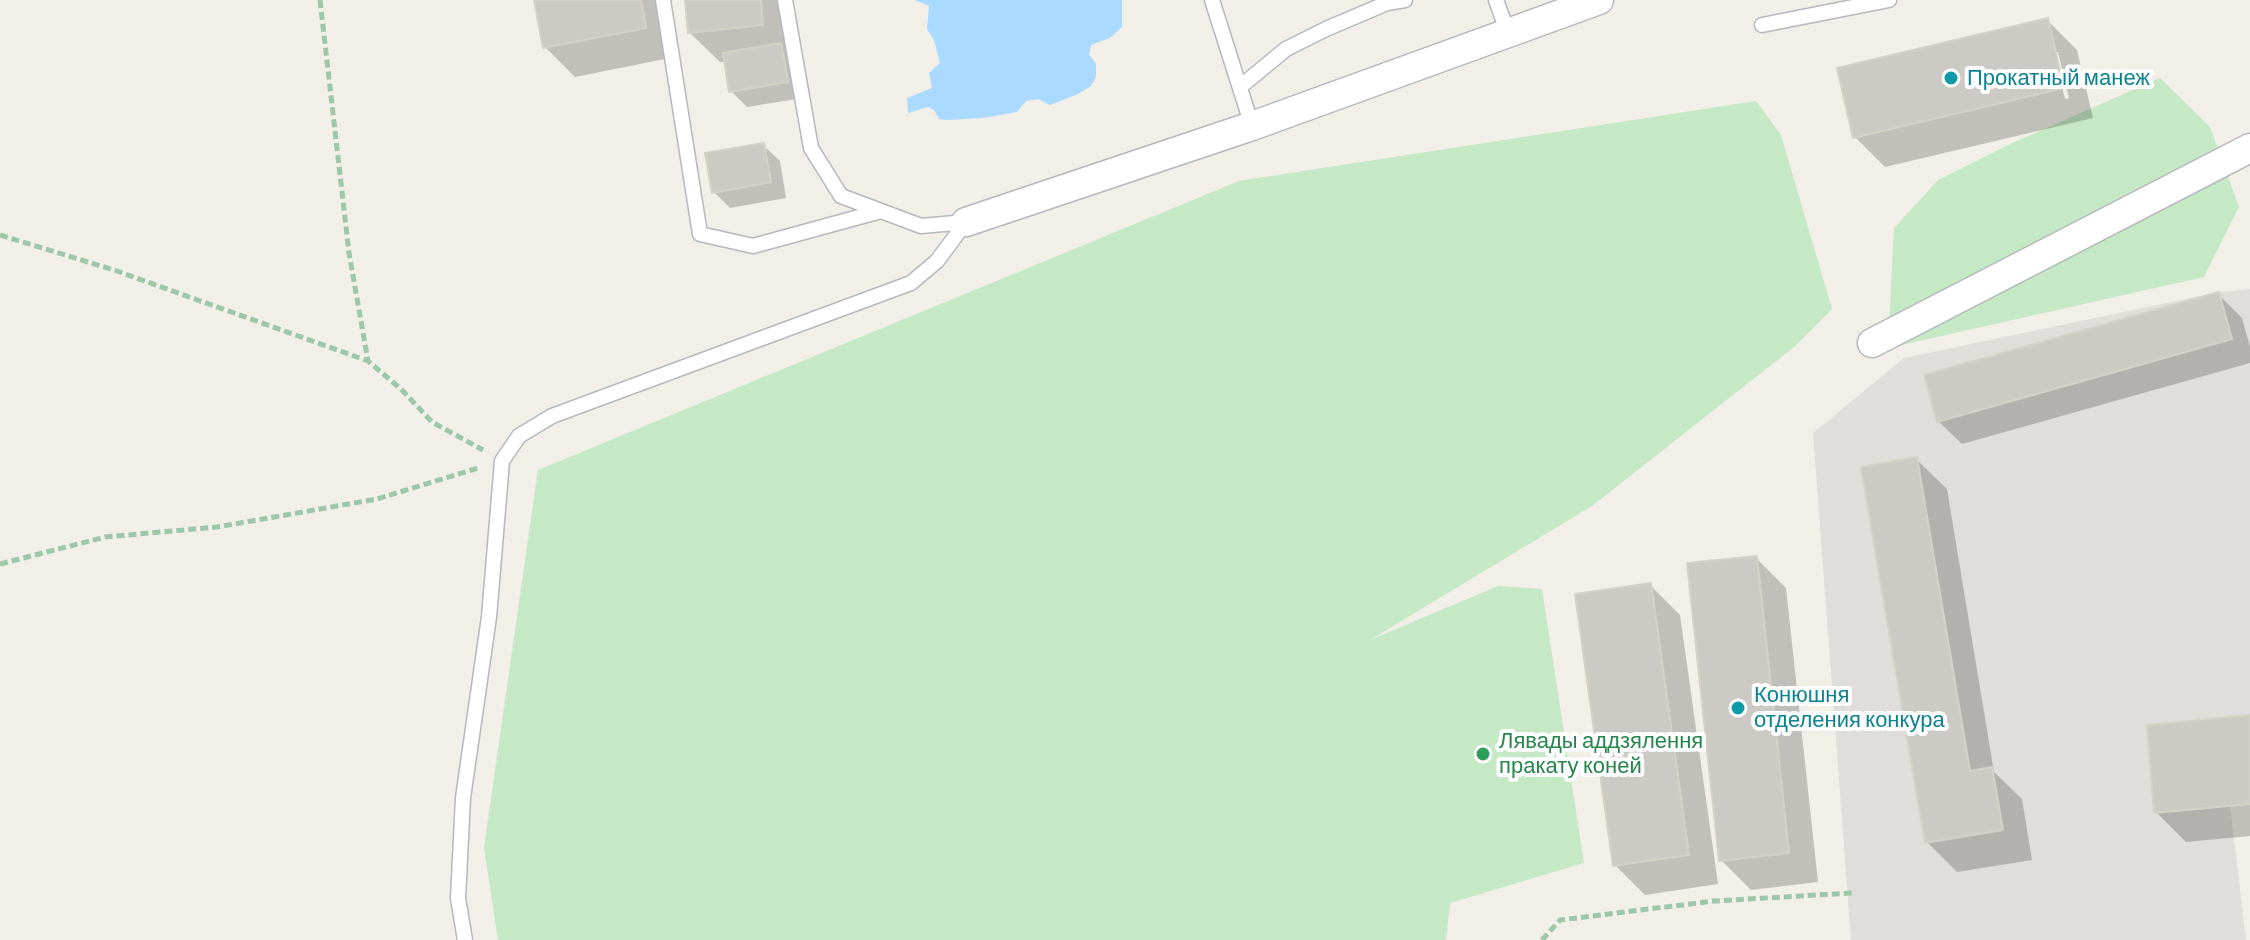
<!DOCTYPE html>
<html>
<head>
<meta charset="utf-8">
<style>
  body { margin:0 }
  canvas { display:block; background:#f1efe8 }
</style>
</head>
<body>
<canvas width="2250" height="940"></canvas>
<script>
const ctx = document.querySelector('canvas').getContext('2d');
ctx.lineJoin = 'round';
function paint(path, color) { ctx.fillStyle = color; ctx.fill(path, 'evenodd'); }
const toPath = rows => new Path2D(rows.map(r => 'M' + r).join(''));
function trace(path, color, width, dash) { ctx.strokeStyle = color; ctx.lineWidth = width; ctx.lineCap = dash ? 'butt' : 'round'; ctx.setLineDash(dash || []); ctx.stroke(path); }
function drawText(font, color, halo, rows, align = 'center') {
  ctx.font = font + ' Barlow,sans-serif'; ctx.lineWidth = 8; ctx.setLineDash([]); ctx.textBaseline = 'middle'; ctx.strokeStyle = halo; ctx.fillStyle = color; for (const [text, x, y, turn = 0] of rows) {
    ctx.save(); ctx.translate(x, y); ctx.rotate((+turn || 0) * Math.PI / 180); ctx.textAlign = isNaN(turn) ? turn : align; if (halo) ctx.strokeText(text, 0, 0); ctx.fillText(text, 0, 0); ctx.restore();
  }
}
const industrial = toPath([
  [2250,289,2250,803,2230,806,2246,940,1851,940,1813,433,1904,358,2219,292]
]);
const green = toPath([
  [2160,78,2210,127,2239,207,2204,277,1888,348,1894,228,1938,180,2008,145],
  [1756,101,1781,135,1832,309,1794,347,1592,506,1370,640,1498,586,1542,589,1584,863,1450,903,1446,940,498,940,484,848,538,470,1239,181]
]);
const water = toPath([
  [915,0,1122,0,1122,27,1110,38,1091,45,1089,54,1096,64,1096,77,1091,86,1078,94,1050,105,1038,99,1026,101,1017,112,983,118,947,120,939,119,934,110,928,107,908,113,907,98,932,88,929,73,940,63,934,40,927,29,929,6]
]);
const shadow = toPath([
  [536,0,664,0,675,57,575,77,545,47],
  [687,0,787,0,803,98,747,107,731,91,726,62,720,62,690,33],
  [2047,20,2077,50,2093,118,1885,167,1855,137],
  [2054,52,2058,52,2069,98,2065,99],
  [763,145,780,161,786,198,730,208,714,192],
  [2218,294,2242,318,2250,347,2250,363,1962,444,1938,421],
  [1917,460,1947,489,1994,772,2022,799,2032,860,1957,872,1927,842],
  [1756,558,1786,588,1818,882,1751,890,1721,860],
  [1650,585,1680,615,1718,884,1645,895,1615,865],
  [2250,717,2250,836,2186,842,2156,812]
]);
const building = toPath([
  [534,0,641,0,646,28,543,48,534,0],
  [685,0,761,0,763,25,688,33,685,0],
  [2048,18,2064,88,1853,138,1837,68,2048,18],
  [781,43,788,82,729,92,723,53,781,43],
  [764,143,771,182,712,193,705,153,764,143],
  [2219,292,2232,339,1937,422,1924,375,2219,292],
  [1917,457,1970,771,1992,767,2003,830,1925,843,1861,467,1917,457],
  [1757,556,1789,853,1719,861,1687,563,1757,556],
  [1651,583,1689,855,1613,866,1575,594,1651,583],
  [2250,715,2250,804,2154,813,2147,725,2250,715]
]);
const path = toPath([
  [320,0,349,253,368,361,401,389,432,422,483,450],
  [0,235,114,270,368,361],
  [0,564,105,537,217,527,377,499,478,468],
  [1542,940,1560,920,1714,901,1852,893]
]);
const lane = toPath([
  [663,0,700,234,753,246,881,211],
  [785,0,811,148,841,196,921,226,966,222],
  [1212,0,1252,126],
  [1496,0,1508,33],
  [1762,25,1889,0],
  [1240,87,1286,49,1326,29,1387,3,1405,0],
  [465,940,458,898,463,798,489,617,502,461,519,436,552,416,911,283,937,261,966,222]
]);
const street = toPath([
  [966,222,1252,126,1599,0],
  [1872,343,2250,148]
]);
const markers = [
  [1951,78,8,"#0f9aa8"],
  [1738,708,8,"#0f9aa8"],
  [1483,754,8,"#2e9e5b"]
];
const cultureNames = [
  ["Прокатный манеж",1967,78],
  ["Конюшня",1754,695],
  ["отделения конкура",1754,720]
];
const leisureNames = [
  ["Лявады аддзялення",1499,741],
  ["пракату коней",1499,766]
];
paint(industrial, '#e0deda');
paint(green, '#c5e8c5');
paint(water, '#aadaff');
paint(shadow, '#0003');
paint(building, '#cccac5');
trace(building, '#d6d1c6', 2);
trace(lane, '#b5b8bc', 17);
trace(street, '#b5b8bc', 31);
trace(path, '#9cc7a9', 5, [8, 4]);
trace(lane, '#fff', 14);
trace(street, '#fff', 28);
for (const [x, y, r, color] of markers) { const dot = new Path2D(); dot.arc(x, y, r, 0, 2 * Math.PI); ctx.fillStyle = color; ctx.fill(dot); trace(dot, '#fff', 3); }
drawText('22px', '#0d838f', '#fff', cultureNames, 'left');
drawText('22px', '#27864d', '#fff', leisureNames, 'left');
</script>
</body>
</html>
